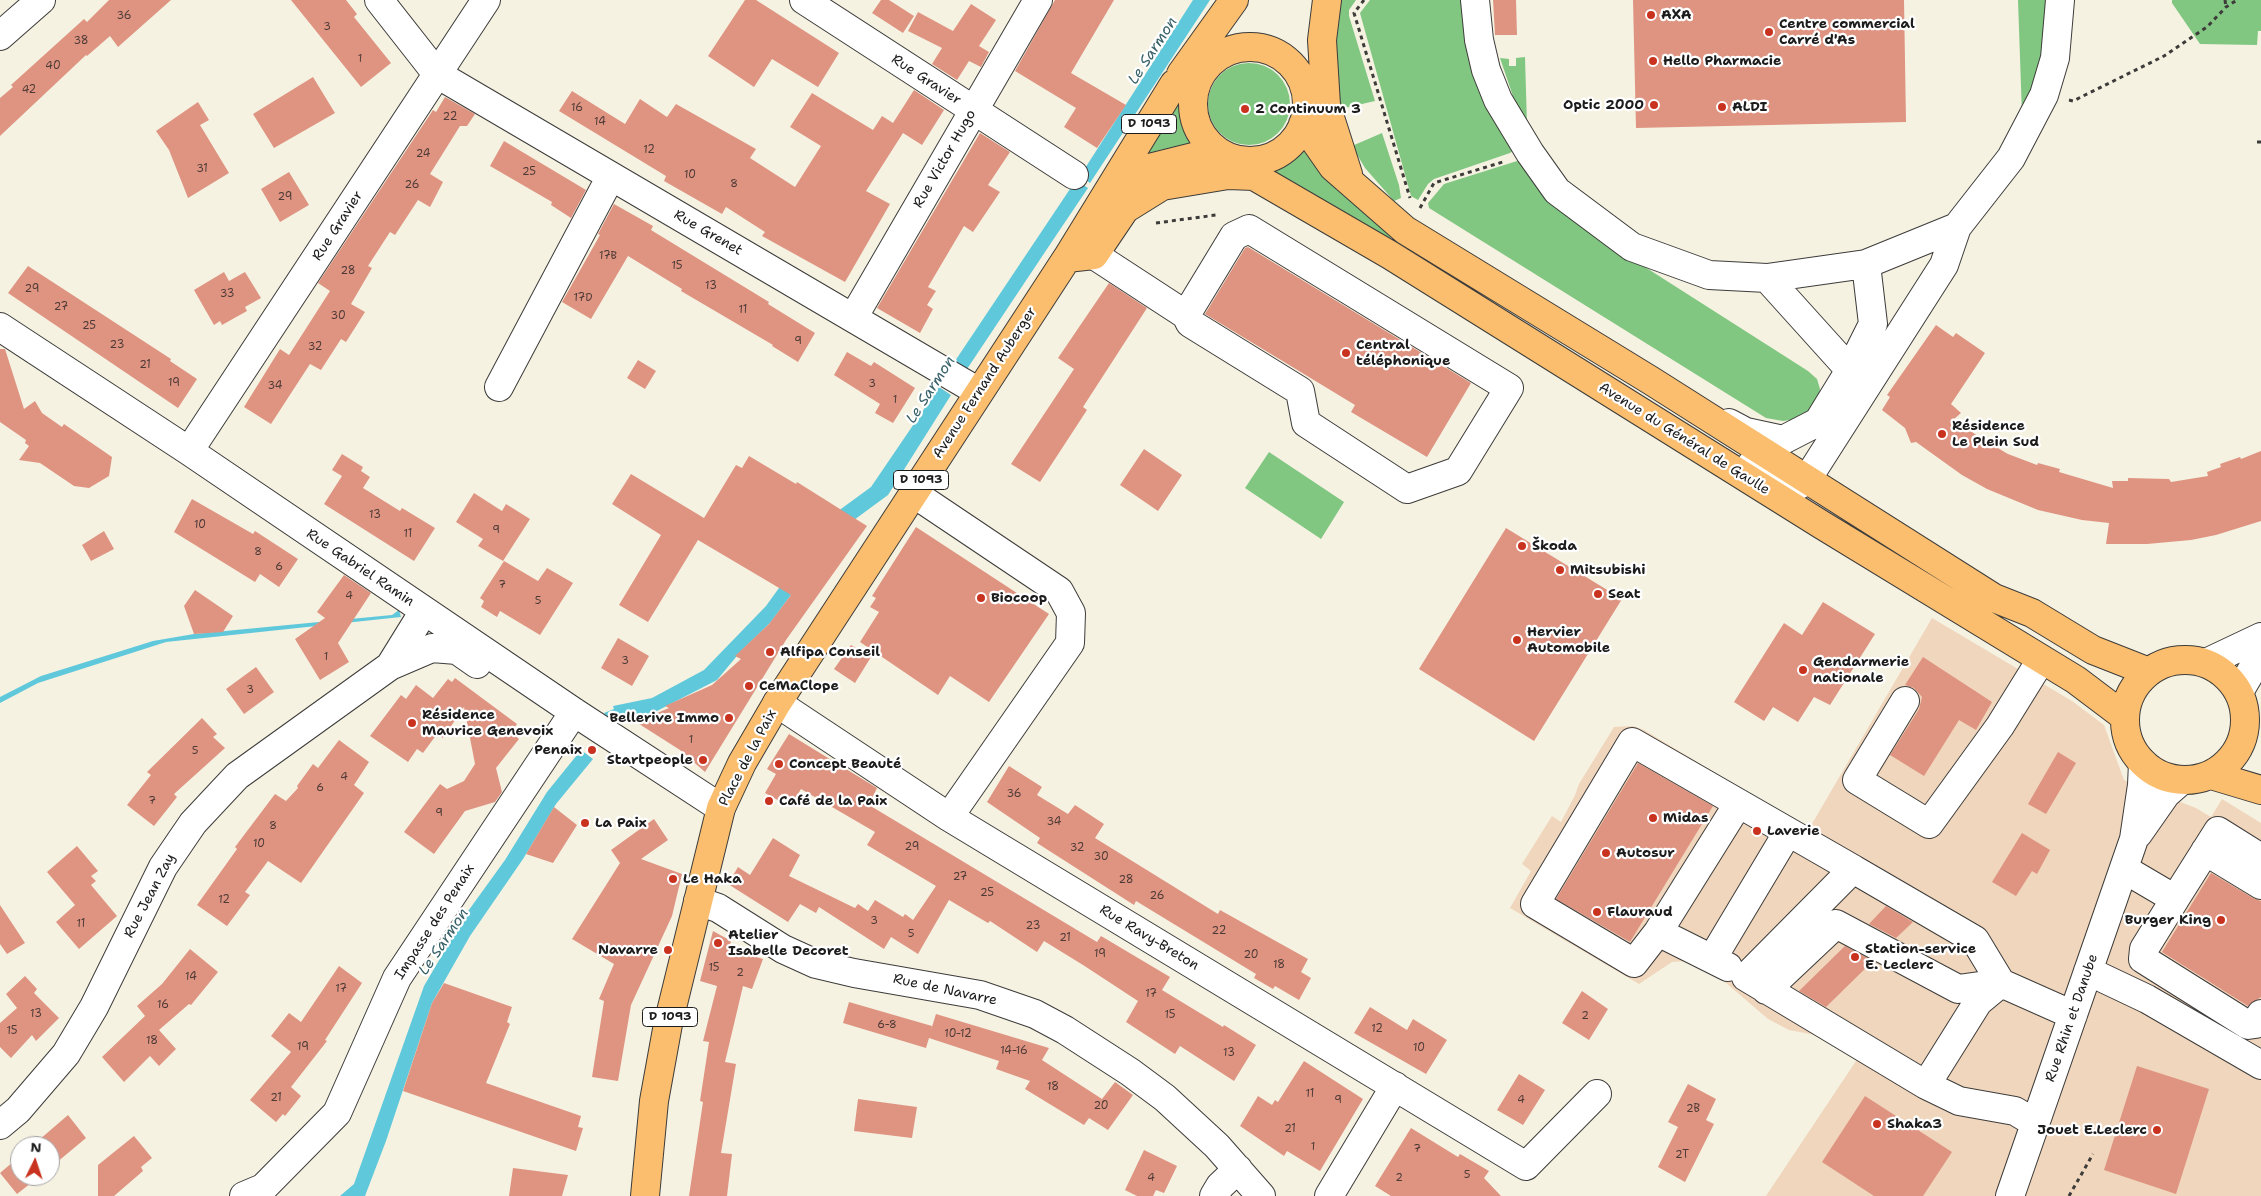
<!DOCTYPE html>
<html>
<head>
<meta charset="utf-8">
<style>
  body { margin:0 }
  #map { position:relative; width:2261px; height:1196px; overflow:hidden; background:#f5f2e2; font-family:"Shantell Sans",sans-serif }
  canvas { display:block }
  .north { position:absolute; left:10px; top:1136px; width:50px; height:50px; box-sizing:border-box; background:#fff; border:1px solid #a4a4a4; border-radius:50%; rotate:4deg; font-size:14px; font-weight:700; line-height:20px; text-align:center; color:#1c1c1c }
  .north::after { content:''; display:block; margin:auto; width:18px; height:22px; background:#c8321e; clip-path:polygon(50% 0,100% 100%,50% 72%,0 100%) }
</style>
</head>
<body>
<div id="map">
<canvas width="2261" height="1196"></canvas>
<div class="north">N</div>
</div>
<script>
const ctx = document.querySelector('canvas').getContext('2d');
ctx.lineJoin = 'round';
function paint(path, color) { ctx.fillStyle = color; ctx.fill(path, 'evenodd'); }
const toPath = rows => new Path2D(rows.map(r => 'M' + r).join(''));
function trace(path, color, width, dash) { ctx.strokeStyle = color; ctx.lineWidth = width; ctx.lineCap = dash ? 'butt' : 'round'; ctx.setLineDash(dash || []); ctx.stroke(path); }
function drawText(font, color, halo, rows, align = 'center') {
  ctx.font = font + ' "Shantell Sans",sans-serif'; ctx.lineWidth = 4.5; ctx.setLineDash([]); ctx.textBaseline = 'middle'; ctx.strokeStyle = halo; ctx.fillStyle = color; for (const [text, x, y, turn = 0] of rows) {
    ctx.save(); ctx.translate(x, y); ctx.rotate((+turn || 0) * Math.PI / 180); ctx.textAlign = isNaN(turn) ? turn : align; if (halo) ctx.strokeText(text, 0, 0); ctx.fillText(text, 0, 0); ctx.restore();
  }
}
const built = toPath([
  [1932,618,2072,701,2104,725,2124,780,2196,808,2211,817,2222,799,2261,823,2261,1196,1766,1196,1860,1055,1826,1037,1789,1030,1768,1019,1711,970,1686,961,1672,962,1639,984,1510,908,1531,871,1522,864,1552,816,1561,822,1575,795,1579,784,1614,727,1633,726,1644,730,1809,829]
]);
const green = toPath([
  [1339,0,1356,0,1349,10,1349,16,1375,101,1336,110,1333,94,1336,9],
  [1370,0,1468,0,1514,150,1510,153,1434,179,1428,184,1418,200,1411,196,1360,13],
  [2018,0,2049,0,2043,54,2037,80,2022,115],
  [2172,0,2261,0,2261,31,2258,31,2257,45,2200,44,2172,3],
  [1525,57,1527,125,1516,105,1500,58,1509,59,1509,66,1516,66,1516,58],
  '1208 104a41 41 0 1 1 82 0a41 41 0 1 1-82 0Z',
  [1180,95,1183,120,1191,139,1190,144,1160,150,1140,161],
  [1382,133,1399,185,1401,198,1394,201,1365,168,1352,146],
  [1305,145,1337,190,1391,235,1390,242,1269,170,1290,160],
  [1517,161,1521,162,1556,205,1576,223,1808,371,1817,379,1820,389,1819,401,1811,411,1797,419,1783,421,1766,418,1429,208,1428,203,1444,184],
  [1269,452,1344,502,1321,539,1245,488]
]);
const water = toPath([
  [1193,0,1210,0,1090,183,1080,176],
  [1076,180,1088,188,1053,240,965,372,953,364],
  [939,387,951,395,888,495,839,531,770,623,741,651,717,680,653,713,632,720,619,724,606,716,604,713,614,709,613,706,652,698,704,670,766,606,830,517,871,487],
  [399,610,401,617,166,642,38,683,0,703,0,697,41,676,153,641,194,634,392,615],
  [581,750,593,759,556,804,523,859,470,936,432,1003,386,1141,365,1196,340,1196,354,1184,424,986,466,914,505,860,547,792]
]);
const building = toPath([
  [109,0,171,0,118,47,110,36,87,56,86,55,0,136,0,98,13,87,11,85,84,19,87,22],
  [291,0,346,0,357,14,354,17,391,63,361,87],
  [745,0,756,0,839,53,818,87,772,59,754,87,708,56],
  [881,0,889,0,914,16,903,33,872,13],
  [1055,0,1114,0,1071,73,1126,105,1097,148,1064,127,1076,108,1015,71],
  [1493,0,1516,0,1517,35,1495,35],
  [1633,0,1904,0,1906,122,1636,128],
  [971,4,996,20,979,46,989,52,981,67,969,61,957,80,932,64,942,48,908,31,918,12,953,31],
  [313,77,335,113,274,148,253,114],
  [914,90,944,110,922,145,903,133,866,191,890,204,845,282,762,236,765,232,726,207,722,214,664,181,666,176,559,111,572,91,625,124,640,99,667,117,676,104,756,149,750,158,795,187,821,146,790,127,812,93,873,130,882,116,893,123],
  [445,97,475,114,467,126,460,126,430,174,443,182,430,207,418,200,395,235,390,232,368,266,372,268,351,304,365,312,346,342,341,339,321,370,310,364,271,424,244,407,280,349,289,355,330,291,318,283,433,110,436,112],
  [198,102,209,120,200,125,229,173,188,198,169,150,156,131],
  [980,133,1010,152,988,185,1000,192,973,232,964,226,928,287,936,291,927,305,933,309,920,333,877,308],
  [504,141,586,190,571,218,551,205,552,202,490,166],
  [289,172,309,205,280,222,261,189],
  [614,204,653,226,651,230,769,302,768,304,815,333,798,362,772,346,773,345,681,291,682,289,628,256,591,319,562,302,600,235,598,234],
  [1248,247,1471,383,1427,457,1351,412,1355,405,1205,314,1245,248],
  [28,266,171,359,170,361,197,379,178,408,8,293],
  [224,272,229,281,245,272,261,298,245,307,247,311,222,325,220,321,214,325,194,290],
  [1109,283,1147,308,1083,407,1087,410,1040,482,1011,464,1074,369,1058,358],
  [1936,325,1953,337,1956,333,1985,353,1951,404,1961,413,1954,419,1979,437,2008,454,2037,465,2038,463,2060,469,2059,472,2113,488,2112,481,2128,481,2128,478,2169,479,2171,482,2208,476,2207,472,2221,467,2220,464,2240,457,2241,459,2261,451,2261,521,2216,535,2191,540,2147,544,2106,544,2109,523,2082,520,2038,510,1987,489,1962,475,1916,442,1911,443,1905,428,1882,410,1890,397,1887,395],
  [0,349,5,349,24,409,35,401,42,413,62,427,64,424,112,457,109,476,89,488,74,486,40,463,19,460,29,446,25,443,26,440,0,422],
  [847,352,871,366,874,362,915,388,893,423,875,413,880,404,834,375],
  [638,360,656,371,645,389,627,378],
  [1144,449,1182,475,1158,511,1120,485],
  [342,454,363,467,361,471,370,477,363,488,400,511,402,508,435,528,414,561,324,504,342,476,332,470],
  [749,456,796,484,797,482,867,526,786,640,705,772,680,750,636,722,669,708,665,706,712,685,741,659,735,656,769,624,791,595,698,540,648,622,619,605,661,535,612,504,631,474,704,518,736,465,742,468],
  [474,493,502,511,506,504,530,519,503,561,478,546,483,539,456,522],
  [192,499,253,534,255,531,298,559,279,587,260,574,255,582,174,532],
  [916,527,1049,614,989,702,950,676,938,695,860,642,879,612,870,607,876,598,872,596],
  [1506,528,1622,599,1534,741,1419,669],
  [104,531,114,549,91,561,82,545],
  [504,561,538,581,547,568,573,583,540,635,500,611,497,617,481,607,484,601,480,598],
  [344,575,371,593,338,643,349,662,320,680,295,639,325,618,317,612],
  [195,590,233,616,223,632,194,634,184,606],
  [1823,602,1875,634,1830,705,1814,697,1798,722,1773,707,1764,721,1734,702,1784,623,1802,635],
  [618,638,649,656,632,686,601,668],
  [851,645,871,657,855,683,834,669],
  [1923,657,1992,702,1976,730,1959,720,1924,776,1890,755,1919,709,1922,697,1914,688,1905,685],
  [256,667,274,692,244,714,226,689],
  [455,678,517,724,511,732,519,739,496,768,502,792,495,802,465,811,434,854,404,832,440,784,447,789,464,781,475,764,464,707,443,738,437,734,423,753,417,749,408,762,370,736,401,695,406,699,416,685,433,698,448,679,452,682],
  [202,718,217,734,213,737,225,748,174,794,177,797,154,826,127,805,151,775,147,772],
  [789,734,877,788,869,805,1097,942,1101,936,1170,977,1162,990,1223,1027,1224,1025,1256,1045,1234,1081,1180,1046,1175,1054,1126,1022,1138,1001,1083,965,1044,941,1037,952,990,921,988,923,949,900,918,954,891,937,884,949,819,907,816,913,800,904,788,922,728,884,738,867,750,875,773,838,800,855,789,876,855,908,858,904,868,911,875,900,903,917,905,914,913,920,936,886,867,845,875,832,801,789,790,807,765,793,776,774,767,769],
  [339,740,369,762,354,785,364,793,301,883,268,861,245,892,250,895,227,926,197,905,237,849,235,847,275,794,286,801,298,788,297,786,313,764,318,768],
  [2058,752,2076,763,2046,814,2028,804],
  [1638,763,1713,806,1630,942,1556,899],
  [1009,766,1042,787,1037,795,1068,814,1075,805,1104,824,1095,838,1218,914,1220,910,1308,959,1301,972,1311,978,1299,1000,1275,986,1273,989,1254,978,1256,974,1136,901,1134,905,1037,843,1040,838,987,802],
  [554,807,577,825,553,863,526,854],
  [654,819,668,840,641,859,682,874,672,916,631,1005,618,1081,592,1077,604,1001,599,999,614,964,572,939,620,863,611,850],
  [2022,833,2050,850,2037,874,2032,871,2016,896,1992,882],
  [77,846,98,871,91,876,96,881,91,885,117,916,79,949,56,922,75,905,47,872],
  [2211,873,2253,898,2261,901,2261,997,2248,1006,2162,952],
  [0,905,25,943,7,954,0,944],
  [1886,906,1913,922,1896,938,1869,924],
  [713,931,731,941,729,949,763,959,752,989,743,986,725,1062,736,1064,721,1153,732,1154,727,1196,689,1196,703,1102,700,1101,709,1042,703,1041,717,986,700,981],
  [1845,946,1873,961,1826,1007,1799,991],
  [190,949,218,972,191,1005,189,1004,159,1030,176,1049,159,1066,150,1056,124,1082,102,1057,145,1016,137,1006,162,984],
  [339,966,362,983,325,1040,327,1041,291,1087,301,1096,285,1116,283,1114,276,1122,250,1100,291,1052,271,1036,289,1013,301,1022],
  [25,976,37,989,34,993,59,1018,36,1041,32,1035,11,1058,0,1047,0,1023,17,1008,6,994],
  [444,983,512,1007,507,1022,510,1024,486,1083,581,1116,578,1127,583,1128,576,1151,403,1091,432,1003],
  [1582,991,1608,1009,1589,1040,1562,1023],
  [849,1002,932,1026,931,1030,936,1014,1049,1048,1042,1060,1102,1099,1115,1082,1133,1095,1108,1130,1089,1118,1084,1125,1025,1089,1030,1081,996,1069,999,1061,929,1038,926,1048,843,1023],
  [1370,1007,1407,1030,1413,1019,1447,1040,1426,1074,1354,1033],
  [1304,1061,1363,1099,1320,1171,1287,1151,1284,1156,1240,1126,1258,1096,1272,1105,1275,1100,1278,1102],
  [2137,1066,2209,1089,2176,1194,2104,1170],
  [1519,1074,1545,1090,1523,1125,1497,1110],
  [1688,1084,1716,1099,1706,1120,1714,1124,1685,1182,1658,1167,1678,1127,1668,1122],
  [1865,1096,1952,1152,1923,1196,1874,1196,1822,1162],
  [858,1099,917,1107,912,1138,854,1131],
  [68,1115,86,1138,50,1168,50,1146,32,1146],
  [1411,1128,1458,1157,1460,1154,1489,1171,1484,1178,1501,1196,1391,1196,1375,1186],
  [134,1136,152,1158,141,1167,143,1171,114,1196,98,1196,98,1165],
  [1144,1150,1177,1166,1164,1193,1156,1190,1153,1196,1137,1196,1125,1190],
  [20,1156,20,1176,40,1176,17,1194,0,1173],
  [513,1168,568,1175,562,1196,509,1196]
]);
const path = toPath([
  [1364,0,1354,13,1410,198],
  [2225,0,2226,7],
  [2069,100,2073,101,2164,56,2207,27,2226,7,2237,0],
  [2257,142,2261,142],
  [1420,208,1434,183,1506,161],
  [1156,223,1216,215],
  [2069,1196,2093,1154]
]);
const minor = toPath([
  [379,0,437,74,979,392],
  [804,0,1074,175],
  [1475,0,1479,40,1486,70,1498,100,1530,153,1557,191,1632,247,1709,275,1767,278,1866,264,1957,227,2011,158,2044,95,2055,58,2060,0],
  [0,36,41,0],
  [1094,255,1186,315,1190,323,1300,391,1306,423,1407,489,1458,471,1509,388,1249,229,1234,236,1186,315],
  [1767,278,1850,370],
  [853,318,1038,0],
  [0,327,189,451,574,712,721,808],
  [499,387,611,176],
  [1729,423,1746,432,1783,440,1818,422,1850,370,1873,324,1866,264],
  [189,451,486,0],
  [1751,465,1783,485,1797,486,1806,481,1944,265,1957,227],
  [913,493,1059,591,1071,613,1070,643,949,817],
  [2206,663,2261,637],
  [390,666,424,611],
  [2239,692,2261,654],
  [1905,701,1857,780,1929,824,2000,726,2041,660],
  [777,703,949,817,1526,1166,1597,1094],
  [1738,804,1658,932,1634,963,1535,904,1632,742,1853,869],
  [2138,834,2166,794,2182,780],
  [2205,851,2261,885],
  [2124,869,2175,899,2218,831,2261,858],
  [2175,899,2144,949,2143,959,2248,1025,2255,1024,2261,1014],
  [698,901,718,908,783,949,816,964,854,973,980,995,1035,1014,1065,1030,1130,1072,1165,1098,1217,1146,1261,1196],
  [1658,932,1728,967],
  [1712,959,1788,832],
  [2088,971,2147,999,2261,1065],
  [1766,990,1836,924,1958,989,2001,983],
  [1926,1085,1978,1002,2001,983],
  [2035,1123,2015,1111,1959,1101,1926,1085,1746,977,1853,869,1975,940,2001,983,2073,1015],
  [0,1125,18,1110,66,1054,94,1007,163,867,193,823,237,776,390,666,432,648,457,650,477,664],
  [244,1196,263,1188,337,1113,397,978,574,712],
  [1214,1196,1220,1186,1238,1169],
  [1329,1196,1395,1086],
  [2010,1196,2134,839,2142,785,2143,763]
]);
const major = toPath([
  [1327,0,1322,40,1326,105,1348,174],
  '1193 104a57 57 0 1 1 114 0a57 57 0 1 1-114 0Z',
  [1181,74,1234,0],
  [1303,124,1333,167,1405,230,1650,380,1994,598,2032,613,2093,650,2149,672],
  [1245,161,1254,176,1390,255,1822,525,2076,680,2125,717],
  [1112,188,1149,168,1217,151],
  [1067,258,1094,255,1125,209,1162,186,1228,175,1254,176],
  '2125 720a60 60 0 1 1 120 0a60 60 0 1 1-120 0Z',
  [2211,775,2261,790],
  [645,1196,654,1101,668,1024,721,808,742,763,777,703,1067,258,1174,84,1200,75]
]);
const markers = [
  [1651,15,5,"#c8321e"],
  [1769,32,5,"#c8321e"],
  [1653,61,5,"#c8321e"],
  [1654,105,5,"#c8321e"],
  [1722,107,5,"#c8321e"],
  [1245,109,5,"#c8321e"],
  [1346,353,5,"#c8321e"],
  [1942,434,5,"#c8321e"],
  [1522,546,5,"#c8321e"],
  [1560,570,5,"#c8321e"],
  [1598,594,5,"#c8321e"],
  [981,598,5,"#c8321e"],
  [1517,640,5,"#c8321e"],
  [770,652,5,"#c8321e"],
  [1803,670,5,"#c8321e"],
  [749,686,5,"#c8321e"],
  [729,718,5,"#c8321e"],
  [412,723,5,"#c8321e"],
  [592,750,5,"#c8321e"],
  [703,760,5,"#c8321e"],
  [779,764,5,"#c8321e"],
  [769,801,5,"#c8321e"],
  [1653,818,5,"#c8321e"],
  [585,823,5,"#c8321e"],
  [1757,831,5,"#c8321e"],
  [1606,853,5,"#c8321e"],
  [673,879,5,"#c8321e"],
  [1597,912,5,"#c8321e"],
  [2221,920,5,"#c8321e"],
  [718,943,5,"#c8321e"],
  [668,950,5,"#c8321e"],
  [1855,957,5,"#c8321e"],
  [1877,1124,5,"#c8321e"],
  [2157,1130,5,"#c8321e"]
];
const numberNames = [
  ["36",124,16],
  ["3",327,27],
  ["38",81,41],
  ["1",360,59],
  ["40",53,66],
  ["42",29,90],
  ["16",577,108],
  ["22",450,117],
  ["14",600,122],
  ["12",649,150],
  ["24",423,154],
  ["31",202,169],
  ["25",529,172],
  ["10",690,175],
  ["8",734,184],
  ["26",412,185],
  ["29",285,197],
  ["17B",608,256],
  ["15",677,266],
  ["28",348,271],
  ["13",711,286],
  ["29",32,289],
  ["33",227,294],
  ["17D",583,298],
  ["27",61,307],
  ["11",743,310],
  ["30",338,316],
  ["25",89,326],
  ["9",798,341],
  ["23",117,345],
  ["32",315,347],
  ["21",145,365],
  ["19",174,383],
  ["3",872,384],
  ["34",275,386],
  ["1",895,400],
  ["13",375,515],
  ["10",200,525],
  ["9",496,530],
  ["11",408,534],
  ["8",258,552],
  ["6",279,567],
  ["7",502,585],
  ["4",349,596],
  ["5",538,601],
  ["1",326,657],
  ["3",625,661],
  ["3",250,690],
  ["1",691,740],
  ["5",195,751],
  ["4",344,777],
  ["6",320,788],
  ["36",1014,794],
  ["7",152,801],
  ["9",439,813],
  ["34",1054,822],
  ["8",273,826],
  ["10",259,844],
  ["29",912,847],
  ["32",1077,848],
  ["30",1101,857],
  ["27",960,877],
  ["28",1126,880],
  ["25",987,893],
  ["26",1157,896],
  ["12",224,900],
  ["3",874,921],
  ["11",81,924],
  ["23",1033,926],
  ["22",1219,931],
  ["5",911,934],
  ["21",1065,938],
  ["19",1100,954],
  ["20",1251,955],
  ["18",1279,965],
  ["15",714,968],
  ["2",740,973],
  ["14",191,977],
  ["17",341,989],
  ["17",1151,994],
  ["16",163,1005],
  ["13",36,1014],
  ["15",1170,1015],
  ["2",1585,1016],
  ["6-8",887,1025],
  ["12",1377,1029],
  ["15",12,1031],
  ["10-12",958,1034],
  ["18",152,1041],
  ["19",303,1047],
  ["10",1419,1048],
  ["14-16",1014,1051],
  ["13",1229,1053],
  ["18",1053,1087],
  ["11",1310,1094],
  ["21",276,1098],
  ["9",1338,1100],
  ["4",1521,1100],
  ["20",1101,1106],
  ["2B",1693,1109],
  ["21",1290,1129],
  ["1",1313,1147],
  ["7",1417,1149],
  ["2T",1682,1155],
  ["5",1467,1175],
  ["4",1151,1178],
  ["2",1399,1178]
];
const shields = [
  [1149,124,55],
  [921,480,55],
  [670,1017,55]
];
const shieldNames = [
  ["D 1093",1149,124],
  ["D 1093",921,480],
  ["D 1093",670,1017]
];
const poiNames = [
  ["AXA",1661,15],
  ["Centre commercial",1779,24],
  ["Carré d'As",1779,40],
  ["Hello Pharmacie",1663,61],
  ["Optic 2000",1644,105,"right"],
  ["ALDI",1732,107],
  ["2 Continuum 3",1255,109],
  ["Central",1356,345],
  ["téléphonique",1356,361],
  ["Résidence",1952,426],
  ["Le Plein Sud",1952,442],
  ["Škoda",1532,546],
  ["Mitsubishi",1570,570],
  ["Seat",1608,594],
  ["Biocoop",991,598],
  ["Hervier",1527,632],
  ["Automobile",1527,648],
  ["Alfipa Conseil",780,652],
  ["Gendarmerie",1813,662],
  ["nationale",1813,678],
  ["CeMaClope",759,686],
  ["Résidence",422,715],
  ["Maurice Genevoix",422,731],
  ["Bellerive Immo",719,718,"right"],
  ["Penaix",582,750,"right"],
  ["Startpeople",693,760,"right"],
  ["Concept Beauté",789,764],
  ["Café de la Paix",779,801],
  ["Midas",1663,818],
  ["La Paix",595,823],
  ["Laverie",1767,831],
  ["Autosur",1616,853],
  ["Le Haka",683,879],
  ["Flauraud",1607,912],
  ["Burger King",2211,920,"right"],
  ["Atelier",728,935],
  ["Isabelle Decoret",728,951],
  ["Station-service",1865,949],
  ["E. Leclerc",1865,965],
  ["Navarre",658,950,"right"],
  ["Shaka3",1887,1124],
  ["Jouet E.Leclerc",2147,1130,"right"]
];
const streetNames = [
  ["Rue Gravier",926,80,33],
  ["Rue Victor Hugo",945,159,-60],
  ["Rue Gravier",338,226,-57],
  ["Rue Grenet",708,233,30],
  ["Avenue Fernand Auberger",985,383,-57],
  ["Avenue du Général de Gaulle",1684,439,32],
  ["Rue Gabriel Ramin",360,568,34],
  ["Place de la Paix",748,758,-62],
  ["Rue Jean Zay",150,896,-62],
  ["Impasse des Penaix",435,922,-57],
  ["Rue Ravy-Breton",1149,938,31],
  ["Rue de Navarre",945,990,12],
  ["Rue Rhin et Danube",2072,1018,-71]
];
const waterNames = [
  ["Le Sarmon",1153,51,-57],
  ["Le Sarmon",931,390,-57],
  ["Le Sarmon",444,942,-56]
];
paint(built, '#f0d6bc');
paint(green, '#81c781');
paint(water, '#5fc8db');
paint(building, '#df9482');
trace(minor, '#3d3c3a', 30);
trace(major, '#3d3c3a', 30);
trace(path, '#3d3c3a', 3, [4, 4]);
trace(minor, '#fff', 28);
trace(major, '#fbbe6e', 28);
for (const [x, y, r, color] of markers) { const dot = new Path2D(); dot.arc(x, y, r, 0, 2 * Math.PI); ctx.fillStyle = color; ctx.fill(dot); trace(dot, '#fff', 2); }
drawText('11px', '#4d3a36', null, numberNames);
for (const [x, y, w] of shields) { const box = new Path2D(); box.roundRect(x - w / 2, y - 9.5, w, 19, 4); ctx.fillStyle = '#fff'; ctx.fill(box); trace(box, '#1c1c1c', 1); }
drawText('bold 12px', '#1c1c1c', null, shieldNames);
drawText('bold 14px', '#1c1c1c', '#fff', poiNames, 'left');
drawText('14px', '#1c1c1c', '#fff', streetNames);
drawText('italic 15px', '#376168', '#fff', waterNames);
</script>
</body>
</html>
